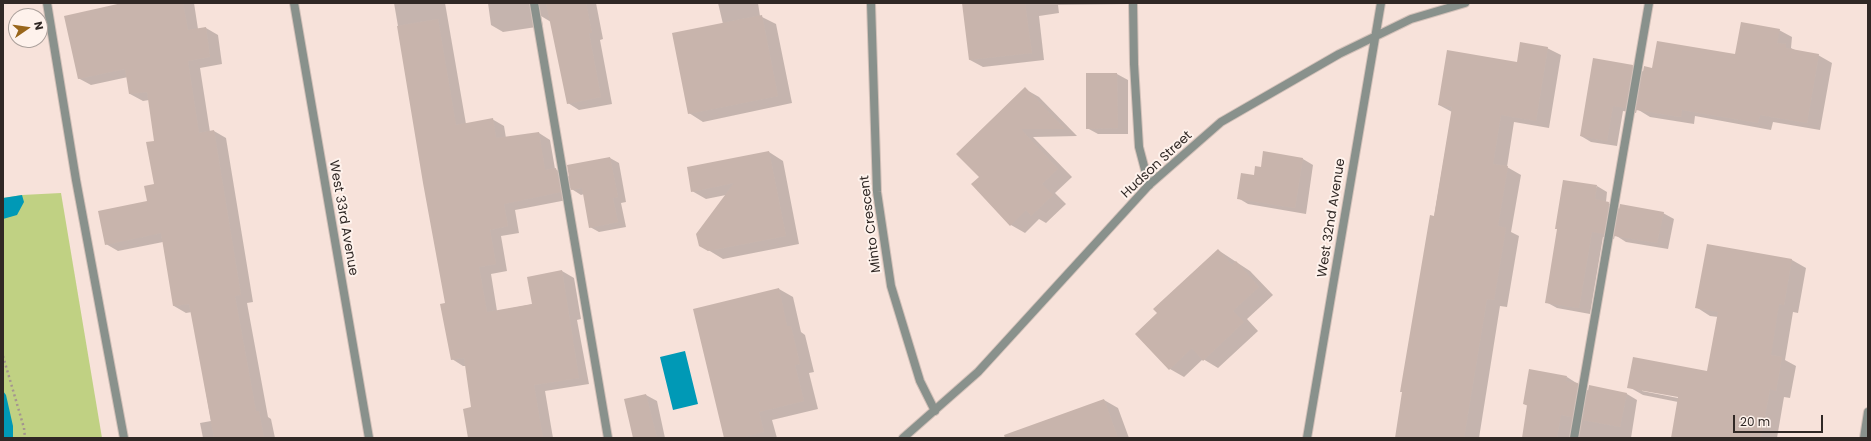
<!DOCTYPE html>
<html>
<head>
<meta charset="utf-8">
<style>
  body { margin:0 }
  #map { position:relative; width:1871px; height:441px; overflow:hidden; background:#f7e2da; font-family:Poppins,sans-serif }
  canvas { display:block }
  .frame { position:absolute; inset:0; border:4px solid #302825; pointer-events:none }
  .north { position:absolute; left:8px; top:8px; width:40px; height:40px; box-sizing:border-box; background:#fef2ec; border:1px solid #aca19c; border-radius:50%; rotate:77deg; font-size:11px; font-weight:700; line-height:16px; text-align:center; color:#302825 }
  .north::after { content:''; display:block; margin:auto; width:14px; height:18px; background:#99661b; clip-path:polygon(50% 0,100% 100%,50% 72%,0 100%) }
  .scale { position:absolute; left:1733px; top:415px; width:90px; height:18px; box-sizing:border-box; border:2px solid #302825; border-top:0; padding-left:5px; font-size:12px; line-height:14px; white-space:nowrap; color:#302825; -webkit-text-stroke:3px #fef2ec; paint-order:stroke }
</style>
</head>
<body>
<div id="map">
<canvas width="1871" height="441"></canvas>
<div class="frame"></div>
<div class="north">N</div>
<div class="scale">20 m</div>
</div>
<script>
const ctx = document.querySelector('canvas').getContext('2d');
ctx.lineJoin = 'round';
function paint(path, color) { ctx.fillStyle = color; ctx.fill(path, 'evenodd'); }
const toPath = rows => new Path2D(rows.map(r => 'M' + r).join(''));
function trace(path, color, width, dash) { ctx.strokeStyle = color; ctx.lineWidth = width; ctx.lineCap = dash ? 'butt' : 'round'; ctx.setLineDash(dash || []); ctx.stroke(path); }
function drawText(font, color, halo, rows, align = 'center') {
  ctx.font = font + ' Poppins,sans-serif'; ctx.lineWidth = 4; ctx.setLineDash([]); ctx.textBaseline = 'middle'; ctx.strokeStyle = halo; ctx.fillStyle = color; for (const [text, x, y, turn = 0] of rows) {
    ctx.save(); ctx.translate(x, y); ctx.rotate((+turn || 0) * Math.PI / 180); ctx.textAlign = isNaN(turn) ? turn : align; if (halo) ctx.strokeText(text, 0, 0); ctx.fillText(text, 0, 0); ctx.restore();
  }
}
const green = toPath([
  [61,193,102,438,3,438,3,198,22,195]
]);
const water = toPath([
  [22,195,24,202,17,215,3,219,3,198],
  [685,351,698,404,673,410,660,357],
  [3,391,6,395,13,426,13,438,3,438]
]);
const shadow = toPath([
  [126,3,194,3,198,29,206,28,218,35,222,64,200,68,210,132,214,131,226,138,253,302,247,303,268,417,271,419,275,438,203,438,200,423,211,421,192,312,186,313,174,306,163,242,118,251,106,244,148,201,155,185,155,142,149,100,143,101,130,94,128,77,91,85,78,78],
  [394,3,445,3,466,124,492,119,504,126,506,138,539,133,550,140,555,169,570,177,610,158,619,163,626,202,621,203,626,227,599,232,590,227,584,194,581,195,570,188,572,199,515,210,519,233,501,236,507,271,491,274,497,311,533,304,562,271,574,278,581,319,577,320,589,384,545,391,553,438,469,438,472,408,466,366,463,366,452,359,446,304],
  [488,3,596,3,603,39,600,40,612,104,579,110,568,103,551,22,541,16,543,26,503,32,491,25],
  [718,3,758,3,760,16,776,24,792,103,703,122,689,113,723,24],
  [963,3,1132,3,1132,4,1058,5,1059,13,1039,16,1044,60,983,67,970,60],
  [1779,30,1792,37,1791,48,1797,51,1818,55,1832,63,1820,130,1773,122,1771,130,1695,116,1694,124,1650,117,1637,109,1636,113,1623,111,1617,146,1591,142,1581,136,1632,66,1644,72,1653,69,1736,55],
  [1547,48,1561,55,1549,128,1514,122,1507,167,1521,175,1511,232,1519,236,1507,307,1500,306,1479,438,1396,438,1452,112,1439,105],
  [1087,74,1117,74,1128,80,1128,134,1098,134,1087,128],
  [1025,89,1039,97,1077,136,1033,137,1072,177,1055,193,1066,204,1046,223,1039,219,1025,233,1011,225,980,177],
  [769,152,783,161,799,244,723,259,700,245,726,195,706,199,692,191],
  [1303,159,1313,165,1306,214,1248,204,1238,198,1261,168],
  [1597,186,1607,192,1606,202,1620,209,1663,213,1674,219,1668,249,1626,242,1615,235,1614,239,1603,237,1590,314,1557,308,1546,302],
  [1708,245,1792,260,1806,268,1798,313,1793,312,1785,360,1796,366,1790,398,1784,397,1777,438,1672,438,1678,402,1643,395,1629,387,1708,372,1718,317,1710,316,1696,307],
  [1642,389,1683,397,1683,399,1642,391],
  [1218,250,1250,271,1273,295,1247,319,1258,331,1218,368,1203,359,1184,377,1170,369,1159,313],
  [779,289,793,297,801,332,805,335,814,372,809,373,818,409,772,420,777,438,725,438],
  [1567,377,1589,391,1627,394,1637,400,1631,438,1523,438,1528,406,1524,404],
  [646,395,657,401,665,438,634,438],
  [1104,400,1118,408,1129,438,1037,438]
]);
const building = toPath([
  [122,3,183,3,188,30,206,27,210,57,188,61,199,133,214,130,241,295,235,296,256,411,259,411,264,438,214,438,189,304,173,306,161,233,105,245,98,211,147,201,144,186,154,184,146,142,154,141,147,92,129,94,125,69,78,79,64,16],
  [546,3,586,3,592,33,589,33,601,97,567,104],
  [962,3,1025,3,1032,53,969,60],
  [762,15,778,96,688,114,672,33],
  [438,19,456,125,493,118,496,138,539,132,545,170,556,168,561,192,504,204,508,226,490,230,496,264,479,267,487,312,532,304,527,277,562,270,579,378,534,385,543,438,468,438,463,409,471,407,464,358,451,360,440,304,445,303,423,183,397,26],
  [1741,22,1780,29,1777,43,1786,44,1786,48,1819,54,1807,123,1760,115,1758,123,1682,110,1681,117,1636,110,1644,66,1652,68,1657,41,1735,54],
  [1520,42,1548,47,1536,121,1501,115,1493,164,1508,166,1498,226,1506,228,1494,300,1487,299,1464,438,1395,438,1402,392,1400,392,1430,215,1434,216,1452,107,1438,105,1447,50,1517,62],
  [1593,58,1633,65,1625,108,1613,106,1607,141,1580,136],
  [1086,73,1117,73,1118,128,1086,129],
  [1025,87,1065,129,1021,129,1058,169,1042,184,1053,195,1031,216,1026,210,1010,226,971,184,979,177,956,154],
  [769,151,786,236,708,251,699,246,696,234,734,183,691,192,687,167],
  [1263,151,1303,158,1295,208,1237,199,1241,173,1254,175,1255,166,1261,167],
  [610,157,618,197,613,198,618,222,589,228,582,188,571,190,567,165],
  [1563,180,1597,185,1595,199,1609,202,1604,234,1592,232,1579,308,1545,303,1557,229,1555,229],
  [1620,204,1664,212,1657,243,1614,236],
  [1707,244,1792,259,1784,305,1779,304,1771,355,1782,357,1776,391,1770,389,1761,438,1671,438,1678,397,1627,388,1633,357,1707,371,1718,312,1695,308],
  [1218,249,1232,265,1236,261,1259,287,1233,311,1244,322,1203,361,1192,348,1169,370,1135,334,1157,313,1153,309],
  [779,288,787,326,791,326,800,364,795,365,804,401,759,412,764,432,740,438,724,438,693,309],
  [1529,369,1567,376,1566,381,1578,383,1572,417,1561,415,1557,438,1522,438,1527,405,1523,404],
  [1589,385,1627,393,1620,427,1583,420],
  [646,394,657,438,633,438,624,399],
  [1104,399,1118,438,1005,438,1004,435]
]);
const path = toPath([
  [3,356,24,428,25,438]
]);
const service = toPath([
  [47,3,76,180,124,438],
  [534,3,608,438],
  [1133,3,1134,64,1139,147,1149,185],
  [1574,438,1649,3]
]);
const minor = toPath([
  [871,3,877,192,891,286,920,381,935,411],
  [903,438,978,372,1149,185,1221,122,1339,54,1411,19,1465,3],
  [1307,438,1381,3],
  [1864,438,1868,412]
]);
const tertiary = toPath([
  [294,3,369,438]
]);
const streetNames = [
  ["Hudson Street",1157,165,-43],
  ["West 33rd Avenue",343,218,80],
  ["West 32nd Avenue",1332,218,-81],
  ["Minto Crescent",871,224,-97]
];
paint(green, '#c0d183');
paint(water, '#0099b6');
paint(shadow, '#0003');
paint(building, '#c8b4ac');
trace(service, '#d3c1b9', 10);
trace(minor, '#d3c1b9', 10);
trace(tertiary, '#d3c1b9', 10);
trace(path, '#a4958f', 2.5, [2, 3]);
trace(service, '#89918c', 8);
trace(minor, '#89918c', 8);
trace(tertiary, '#89918c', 8);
drawText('13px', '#302825', '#fef2ec', streetNames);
</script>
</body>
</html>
